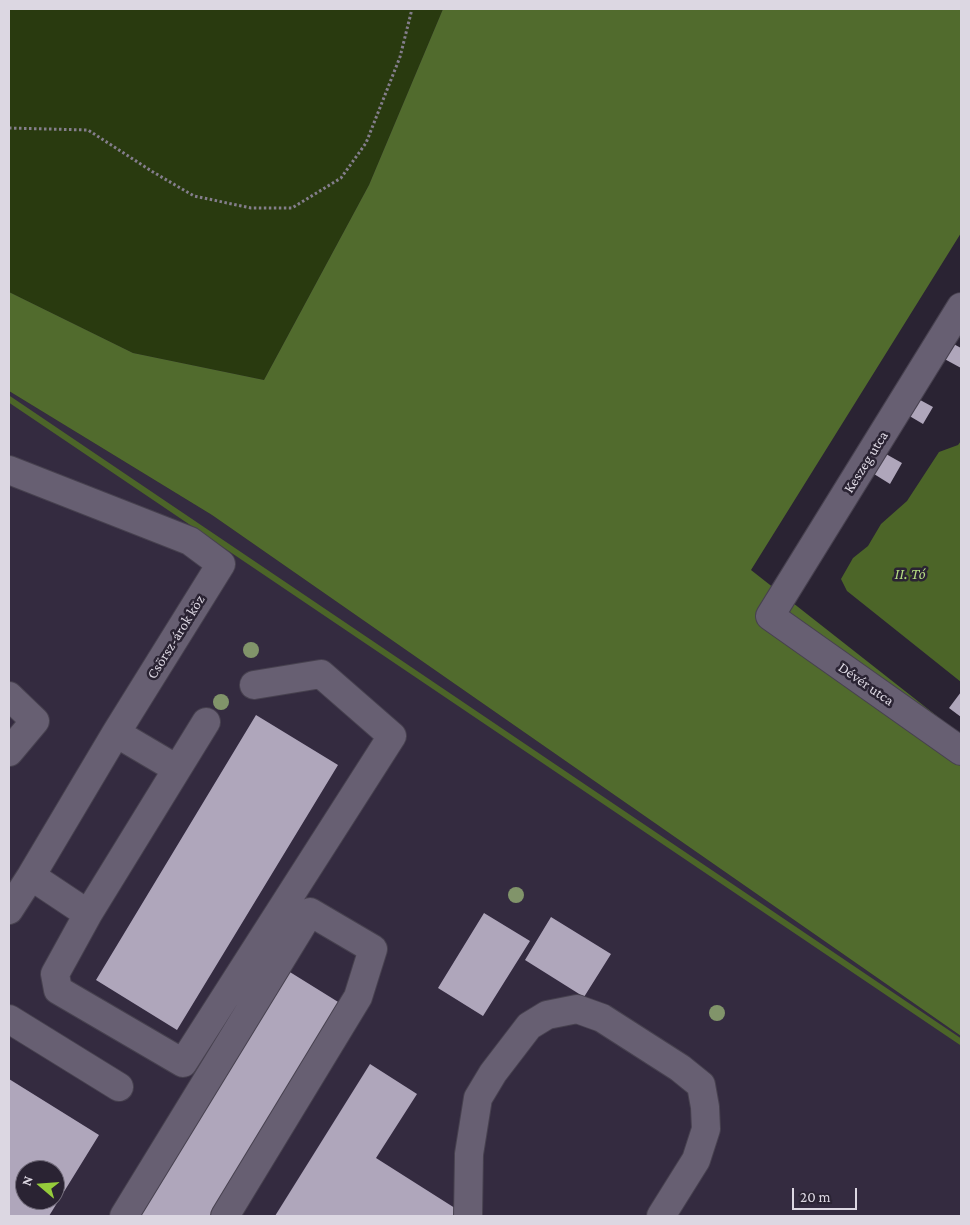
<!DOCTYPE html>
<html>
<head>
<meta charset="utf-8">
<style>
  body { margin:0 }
  #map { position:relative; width:970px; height:1225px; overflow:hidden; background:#2a2333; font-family:"Crimson Pro",serif }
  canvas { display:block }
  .frame { position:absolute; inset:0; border:10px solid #dcd7e2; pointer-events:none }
  .north { position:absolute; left:15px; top:1160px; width:50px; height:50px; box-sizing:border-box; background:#2a2333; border:1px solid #716b79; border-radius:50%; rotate:288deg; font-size:14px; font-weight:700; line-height:20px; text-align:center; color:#dcd7e2 }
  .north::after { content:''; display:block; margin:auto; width:18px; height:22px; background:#95cc3b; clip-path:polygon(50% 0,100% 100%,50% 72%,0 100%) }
  .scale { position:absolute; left:792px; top:1188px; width:65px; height:22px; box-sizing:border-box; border:2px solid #dcd7e2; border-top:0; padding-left:6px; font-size:15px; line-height:18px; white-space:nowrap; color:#dcd7e2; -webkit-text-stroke:4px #2a2333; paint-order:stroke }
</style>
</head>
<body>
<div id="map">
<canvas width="970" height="1225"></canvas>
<div class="frame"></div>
<div class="north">N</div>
<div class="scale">20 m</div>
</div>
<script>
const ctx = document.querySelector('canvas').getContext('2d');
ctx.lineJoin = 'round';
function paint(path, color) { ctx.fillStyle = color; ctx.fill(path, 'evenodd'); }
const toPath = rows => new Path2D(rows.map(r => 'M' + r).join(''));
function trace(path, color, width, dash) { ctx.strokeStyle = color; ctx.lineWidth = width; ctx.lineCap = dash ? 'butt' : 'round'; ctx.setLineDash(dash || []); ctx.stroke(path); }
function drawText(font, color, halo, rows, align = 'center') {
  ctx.font = font + ' "Crimson Pro",serif'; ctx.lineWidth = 5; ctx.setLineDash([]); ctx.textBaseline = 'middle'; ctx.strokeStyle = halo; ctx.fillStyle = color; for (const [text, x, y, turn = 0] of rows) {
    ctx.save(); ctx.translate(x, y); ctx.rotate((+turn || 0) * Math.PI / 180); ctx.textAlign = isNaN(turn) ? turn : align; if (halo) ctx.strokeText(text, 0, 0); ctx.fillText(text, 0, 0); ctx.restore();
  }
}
const built = toPath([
  [9,391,212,515,961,1036,961,1216,9,1216],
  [25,1170,55,1170,55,1200,25,1200]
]);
const green = toPath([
  [9,9,443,9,369,185,264,380,133,353,9,292]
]);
const forest = toPath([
  [443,9,961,9,961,233,751,570,961,735,961,1036,212,515,9,391,9,292,133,353,264,380,369,185]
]);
const water = toPath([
  [961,441,961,682,847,591,841,579,853,558,868,546,881,524,907,501,939,452,958,445]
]);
const stream = toPath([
  [9,399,961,1042]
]);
const building = toPath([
  [948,341,961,348,961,368,939,356],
  [911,395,933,407,923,424,901,411],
  [877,449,902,463,890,484,866,469],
  [961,692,961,717,949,708],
  [256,715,338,765,177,1030,96,980],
  [484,913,530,941,483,1016,438,988],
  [551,917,611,954,584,997,525,960],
  [285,969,343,1005,212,1216,131,1216],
  [370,1064,417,1094,376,1158,458,1210,454,1216,275,1216],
  [9,1079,99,1135,49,1216,9,1216],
  [25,1170,55,1170,55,1200,25,1200]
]);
const path = toPath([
  [9,128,88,130,153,172,194,196,251,208,292,208,341,178,366,143,400,57,412,9]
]);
const minor = toPath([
  [961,307,770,616,961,751],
  [9,470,190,541,221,564,116,733,31,876,9,910],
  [9,696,35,721,9,752],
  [116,733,177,769],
  [31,876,88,914,206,722],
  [88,914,55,974,58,990,183,1063,392,736,321,674,254,685],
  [9,1019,119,1087],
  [124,1216,310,912,373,949,358,997,225,1216],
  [468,1216,469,1154,478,1098,493,1073,529,1026,547,1015,577,1009,602,1018,680,1068,701,1085,705,1107,706,1129,696,1160,661,1216]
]);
const trees = [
  [251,650],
  [221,702],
  [516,895],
  [717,1013]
];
const streetNames = [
  ["Keszeg utca",866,462,-58],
  ["Csörsz-árok köz",176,637,-58],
  ["Dévér utca",866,684,35]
];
const waterNames = [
  ["II. Tó",910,574]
];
paint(built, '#342b40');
paint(green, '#293a0f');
paint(forest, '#516b2d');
paint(water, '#4c6528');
trace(stream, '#4c6528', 6);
paint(building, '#afa6bb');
trace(minor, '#47414f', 30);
trace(path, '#847e8c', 3, [2.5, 2.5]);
trace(minor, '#675f72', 28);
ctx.fillStyle = '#81946a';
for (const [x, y] of trees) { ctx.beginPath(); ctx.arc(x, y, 8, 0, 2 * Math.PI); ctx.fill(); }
drawText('15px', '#dcd7e2', '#2a2333', streetNames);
drawText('italic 16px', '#b5dc83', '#2a2333', waterNames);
</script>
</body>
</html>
